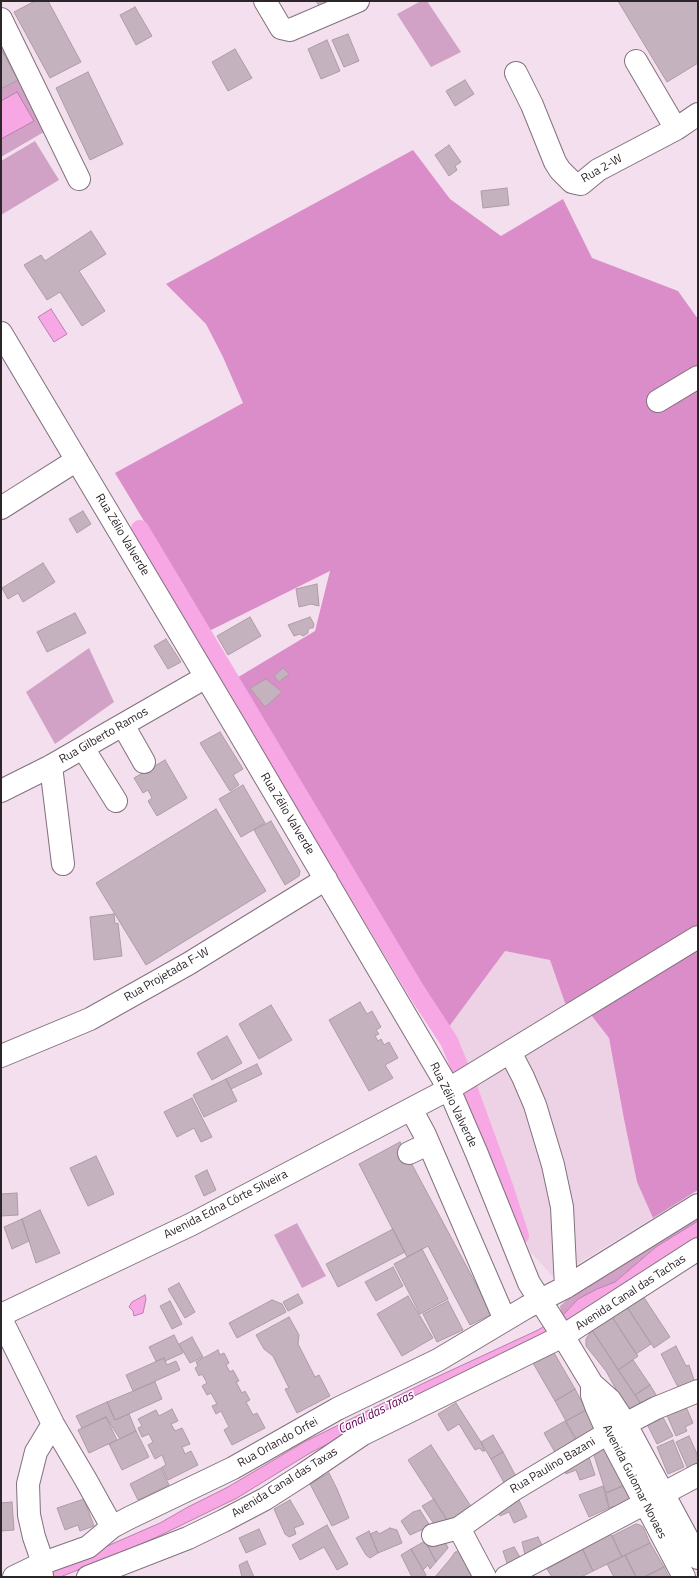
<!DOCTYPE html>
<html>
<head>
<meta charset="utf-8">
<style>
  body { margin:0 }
  #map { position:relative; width:699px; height:1578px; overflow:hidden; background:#f3dfed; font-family:"Titillium Web",sans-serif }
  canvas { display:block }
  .frame { position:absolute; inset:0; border:2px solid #2c252a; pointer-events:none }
</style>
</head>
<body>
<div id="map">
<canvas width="699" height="1578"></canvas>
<div class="frame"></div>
</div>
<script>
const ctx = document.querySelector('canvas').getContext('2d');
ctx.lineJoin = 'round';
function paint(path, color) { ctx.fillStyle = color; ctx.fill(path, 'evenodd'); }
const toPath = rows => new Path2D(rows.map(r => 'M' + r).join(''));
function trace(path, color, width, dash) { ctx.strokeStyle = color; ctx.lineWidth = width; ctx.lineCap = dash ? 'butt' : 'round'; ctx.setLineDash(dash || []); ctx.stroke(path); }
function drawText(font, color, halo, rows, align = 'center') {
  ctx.font = font + ' "Titillium Web",sans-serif'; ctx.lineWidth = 3; ctx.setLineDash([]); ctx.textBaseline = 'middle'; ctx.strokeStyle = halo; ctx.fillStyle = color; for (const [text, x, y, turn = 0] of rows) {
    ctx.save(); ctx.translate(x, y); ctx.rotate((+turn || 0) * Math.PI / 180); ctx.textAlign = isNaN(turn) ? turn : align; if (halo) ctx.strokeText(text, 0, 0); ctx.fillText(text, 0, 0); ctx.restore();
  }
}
const built = toPath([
  [505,951,550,960,565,1003,585,1007,609,1038,624,1119,637,1182,653,1218,554,1278,529,1250,512,1182,448,1028]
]);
const green = toPath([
  [421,1,427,1,461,52,431,67,397,14],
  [1,37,49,129,1,157],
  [35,141,59,180,1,215,1,161],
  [89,648,114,702,55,744,26,692],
  [698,1213,698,1221,656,1247,615,1282,597,1289,578,1299,564,1314,561,1313,560,1306,575,1293],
  [297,1223,326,1276,302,1288,274,1235]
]);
const forest = toPath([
  [413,150,450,199,501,236,563,199,592,258,678,291,698,319,698,1190,653,1218,637,1182,624,1119,609,1038,585,1007,565,1003,550,960,505,951,448,1028,235,679,315,631,330,571,197,637,132,529,144,521,115,473,243,403,223,357,206,324,166,284]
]);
const water = toPath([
  [17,92,34,121,1,139,1,101,17,92],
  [51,309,67,334,54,342,38,317,51,309],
  [698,1221,698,1238,586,1312,310,1453,237,1498,157,1537,116,1555,60,1577,29,1577,105,1547,160,1523,188,1507,228,1487,304,1442,428,1381,538,1330,564,1314,578,1299,597,1289,615,1282,656,1247,698,1221],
  [145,1295,146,1299,143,1313,134,1316,133,1311,129,1307,132,1302,145,1295]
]);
const canal = toPath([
  [140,529,417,992,449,1041,468,1087,504,1186,520,1236]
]);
const building = toPath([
  [35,1,48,1,81,62,50,78,14,12,35,1],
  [316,1,341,1,323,12,316,1],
  [618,1,698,1,698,63,667,82,618,1],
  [135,7,152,36,136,45,120,15,135,7],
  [348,34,359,61,344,67,332,40,348,34],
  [327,40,340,71,321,79,308,49,327,40],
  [1,49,18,80,1,89,1,49],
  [235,49,252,78,228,91,212,62,235,49],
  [88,72,123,144,90,160,56,88,88,72],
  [465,80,474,94,455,106,446,91,465,80],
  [449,145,461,162,455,166,457,170,449,176,435,155,449,145],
  [507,188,509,205,483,208,481,191,507,188],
  [91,231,106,254,79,271,105,311,82,326,60,292,47,300,24,265,41,255,45,261,91,231],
  [83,511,91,524,77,533,69,519,83,511],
  [43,563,55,582,23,602,18,593,8,599,2,588,43,563],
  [317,584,319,606,311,604,299,607,296,589,317,584],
  [75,613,86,633,47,652,37,632,75,613],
  [250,617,261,636,228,655,217,636,250,617],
  [310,617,314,624,313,628,310,628,308,630,308,633,303,636,300,634,294,636,288,625,310,617],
  [166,639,181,662,168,669,154,646,166,639],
  [283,668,289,674,279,682,274,676,283,668],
  [266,679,282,692,265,707,250,688,266,679],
  [220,732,243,769,233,775,239,785,230,791,200,743,220,732],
  [165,760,187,798,157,816,148,801,152,798,148,790,143,793,134,778,165,760],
  [243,785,265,823,241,837,219,799,243,785],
  [216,809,266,891,146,965,96,883,216,809],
  [271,821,300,871,299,876,296,878,285,885,254,830,271,821],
  [114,914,115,924,118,923,122,956,94,960,90,917,114,914],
  [360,1002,367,1014,372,1011,381,1027,376,1030,379,1034,375,1036,378,1041,381,1039,384,1045,389,1042,398,1058,385,1065,393,1078,369,1091,329,1020,360,1002],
  [271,1005,292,1040,259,1059,239,1024,271,1005],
  [227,1036,242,1063,212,1080,197,1053,227,1036],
  [257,1064,262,1074,231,1089,226,1079,257,1064],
  [226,1079,237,1101,204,1117,193,1095,226,1079],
  [192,1098,212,1137,201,1142,194,1128,177,1137,164,1112,192,1098],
  [400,1142,492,1314,470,1325,428,1246,407,1257,359,1164,400,1142],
  [96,1156,114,1194,88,1206,70,1168,96,1156],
  [207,1170,216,1190,204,1196,195,1176,207,1170],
  [17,1193,18,1215,1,1216,1,1194,17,1193],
  [40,1210,60,1253,36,1263,22,1219,40,1210],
  [22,1219,29,1241,12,1249,4,1227,22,1219],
  [393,1229,405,1252,338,1287,326,1264,393,1229],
  [422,1249,448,1299,420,1314,394,1264,422,1249],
  [393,1267,403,1286,376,1301,365,1282,393,1267],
  [179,1283,195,1312,185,1318,168,1289,179,1283],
  [298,1294,303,1303,288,1311,283,1302,298,1294],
  [408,1296,433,1338,402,1356,377,1314,408,1296],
  [643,1296,670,1337,654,1348,627,1307,643,1296],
  [272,1300,282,1304,286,1312,237,1338,229,1323,272,1300],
  [170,1301,182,1324,172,1329,160,1306,170,1301],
  [448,1301,463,1330,437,1342,423,1314,448,1301],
  [627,1307,651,1344,636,1354,612,1317,627,1307],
  [289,1317,299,1335,298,1344,315,1377,319,1375,330,1396,297,1413,285,1389,289,1388,273,1356,264,1349,256,1335,289,1317],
  [612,1317,638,1356,618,1370,592,1330,612,1317],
  [592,1330,643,1407,630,1415,606,1371,586,1346,586,1339,592,1330],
  [174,1335,183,1353,165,1361,164,1358,156,1361,149,1347,174,1335],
  [192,1337,203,1357,190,1363,179,1344,192,1337],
  [676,1346,686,1366,689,1365,696,1386,680,1391,661,1354,676,1346],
  [218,1350,220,1355,224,1353,229,1363,226,1365,230,1372,233,1370,239,1381,236,1382,242,1393,245,1391,250,1400,246,1402,253,1415,257,1413,265,1428,232,1445,224,1430,229,1427,221,1411,216,1414,212,1406,217,1404,211,1393,207,1395,202,1386,207,1383,202,1374,199,1376,195,1368,198,1366,196,1362,218,1350],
  [553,1351,575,1389,555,1401,533,1363,553,1351],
  [164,1358,167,1365,176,1361,180,1370,133,1391,126,1375,164,1358],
  [633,1360,650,1385,635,1395,618,1370,633,1360],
  [155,1382,162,1399,115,1420,107,1402,155,1382],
  [650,1385,658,1398,643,1407,635,1395,650,1385],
  [575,1389,586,1410,566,1421,555,1401,575,1389],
  [107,1402,115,1420,129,1414,136,1431,120,1439,106,1417,82,1428,76,1416,107,1402],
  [684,1402,693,1423,685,1427,687,1431,676,1436,665,1411,684,1402],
  [456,1403,481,1442,485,1451,482,1451,480,1448,475,1450,459,1424,448,1431,438,1414,456,1403],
  [172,1409,178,1421,171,1424,175,1431,182,1428,190,1444,182,1447,185,1454,191,1451,198,1465,168,1480,162,1467,166,1465,162,1455,155,1459,148,1445,153,1442,149,1434,142,1437,138,1428,142,1426,138,1419,156,1410,159,1416,172,1409],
  [586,1410,599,1433,579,1444,566,1421,586,1410],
  [660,1412,673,1436,657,1444,645,1420,660,1412],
  [106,1417,117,1440,89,1453,78,1430,106,1417],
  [565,1421,577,1442,556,1454,544,1433,565,1421],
  [136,1431,149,1457,122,1470,109,1444,136,1431],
  [493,1435,503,1452,491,1459,481,1442,493,1435],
  [689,1436,698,1456,698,1464,688,1469,676,1442,689,1436],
  [673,1440,684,1467,668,1474,657,1447,673,1440],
  [431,1445,472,1508,449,1523,408,1460,431,1445],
  [609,1445,625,1485,606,1493,592,1449,609,1445],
  [503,1452,519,1482,507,1488,491,1459,503,1452],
  [588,1454,595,1475,580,1480,576,1470,566,1474,563,1463,588,1454],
  [161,1468,169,1485,138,1500,130,1484,161,1468],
  [329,1473,337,1489,349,1518,332,1526,310,1484,329,1473],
  [625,1485,631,1496,629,1502,609,1508,606,1493,625,1485],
  [603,1486,609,1508,589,1517,579,1495,603,1486],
  [517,1496,527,1517,514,1523,509,1512,500,1516,495,1506,517,1496],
  [84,1499,94,1526,80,1531,78,1525,65,1530,57,1508,84,1499],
  [434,1499,447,1520,436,1527,422,1506,434,1499],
  [290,1500,304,1524,294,1528,296,1534,289,1537,285,1534,274,1509,290,1500],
  [12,1502,14,1530,1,1531,1,1503,12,1502],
  [420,1510,430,1526,410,1535,401,1521,413,1512,420,1510],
  [636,1524,640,1525,643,1527,650,1543,622,1557,612,1536,636,1524],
  [327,1525,348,1564,337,1570,324,1547,300,1560,292,1545,327,1525],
  [390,1528,397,1530,402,1543,378,1553,370,1534,377,1531,379,1534,390,1528],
  [259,1529,266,1544,246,1553,239,1538,259,1529],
  [369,1531,378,1553,370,1558,366,1555,356,1538,369,1531],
  [608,1533,612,1536,622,1557,593,1571,581,1546,608,1533],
  [442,1535,448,1548,436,1562,425,1541,442,1535],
  [538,1537,545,1551,525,1555,522,1542,538,1537],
  [425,1541,436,1562,430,1569,428,1565,423,1570,411,1549,425,1541],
  [650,1543,664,1567,644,1577,636,1577,625,1555,650,1543],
  [581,1546,593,1571,581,1577,552,1577,547,1569,571,1556,568,1552,581,1546],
  [514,1547,520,1557,518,1562,509,1569,503,1551,514,1547],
  [411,1549,426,1575,424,1577,412,1577,401,1555,411,1549],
  [463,1551,479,1577,435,1577,451,1558,455,1552,463,1551],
  [625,1555,636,1577,614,1577,607,1564,625,1555],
  [247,1561,254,1577,242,1577,239,1565,247,1561],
  [664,1567,669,1577,644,1577,664,1567]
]);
const minor = toPath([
  [265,1,281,28,290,30,358,1],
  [1,19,79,179],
  [636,61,676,129,698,114],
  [516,73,532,105,555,162,560,170,572,182,581,184,598,170,676,129],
  [1,333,237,729,449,1089,477,1154,529,1283,563,1336,592,1384,610,1400,625,1423,698,1558],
  [658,401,698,377],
  [1,508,77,460],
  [123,725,144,762],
  [83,748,116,801],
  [51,766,63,864],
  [1,791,51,766,206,677],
  [510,1052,523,1077,535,1105,553,1165,562,1207,566,1287],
  [1,1056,90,1019,188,964,326,879],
  [411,1109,425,1135,505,1320],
  [409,1153,428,1144],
  [1,1315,192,1224,449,1089,698,937],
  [1,1319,53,1424,86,1480,112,1527],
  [592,1384,592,1395,596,1406,608,1433,684,1577],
  [459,1528,485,1577],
  [433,1535,459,1528,513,1490,608,1433,656,1408,698,1391],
  [42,1576,41,1572,43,1563,34,1537,29,1515,28,1484,36,1452,53,1424],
  [14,1577,43,1563,88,1547,112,1527,129,1518,233,1468,337,1409,438,1360,527,1307,566,1287,698,1205],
  [88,1577,188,1538,223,1521,265,1499,304,1474,363,1434,563,1336,698,1249],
  [506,1577,698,1475]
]);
const streetNames = [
  ["Rua 2-W",602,169,-30],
  ["Rua Zélio Valverde",122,535,59],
  ["Rua Gilberto Ramos",104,736,-30],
  ["Rua Zélio Valverde",287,814,59],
  ["Rua Projetada F-W",167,975,-30],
  ["Rua Zélio Valverde",453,1105,64],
  ["Avenida Edna Côrte Silveira",226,1205,-27],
  ["Avenida Canal das Tachas",631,1293,-33],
  ["Rua Orlando Orfei",278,1443,-29],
  ["Rua Paulino Bazani",553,1466,-31],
  ["Avenida Guiomar Novaes",634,1482,63],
  ["Avenida Canal das Taxas",285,1483,-32]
];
const waterNames = [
  ["Canal das Taxas",376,1413,-26]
];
paint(built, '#edd2e5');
paint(green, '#d1a2c5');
paint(forest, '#da8dc8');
paint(water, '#f6a7e4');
trace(water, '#b980ac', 1);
trace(canal, '#f6a7e4', 18);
paint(building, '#c5b2bf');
trace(building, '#ad9ba8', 1);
trace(minor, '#82717e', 24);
trace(minor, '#fff', 22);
drawText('12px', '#2c252a', '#fff', streetNames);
drawText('italic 13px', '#610054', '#fff', waterNames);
</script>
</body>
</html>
